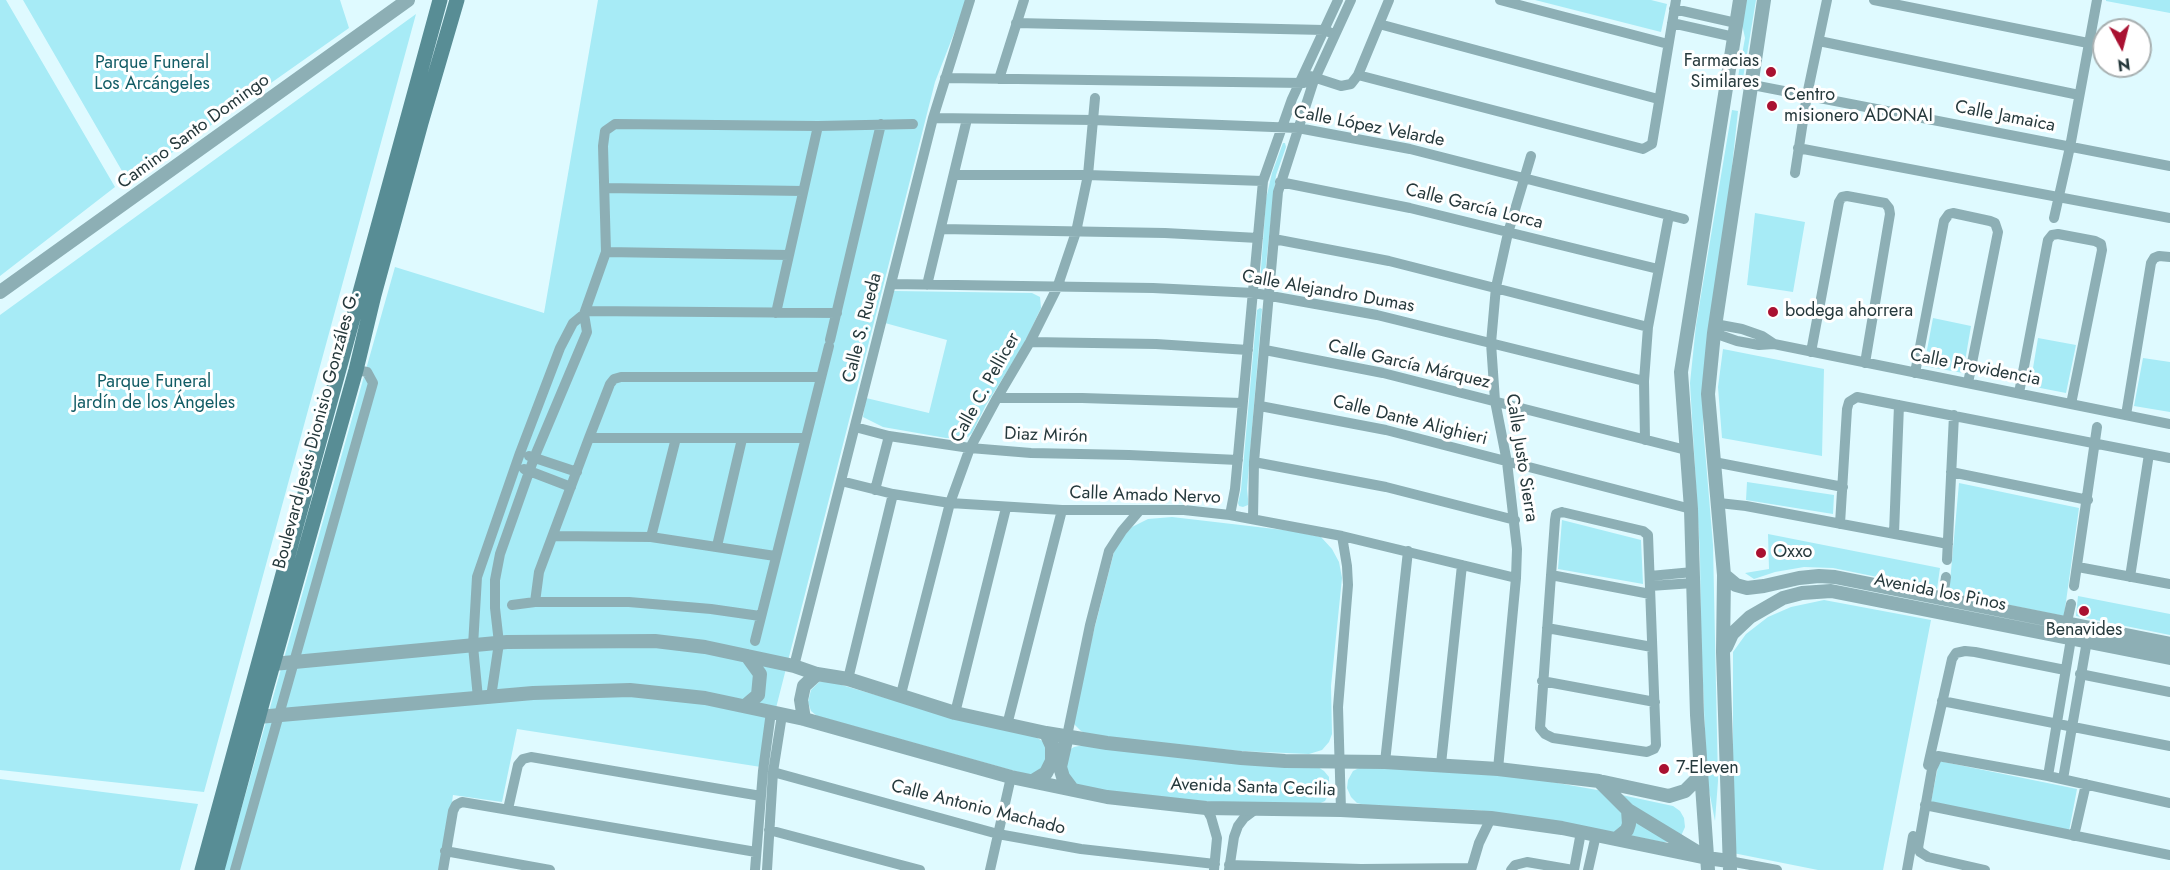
<!DOCTYPE html>
<html>
<head>
<meta charset="utf-8">
<style>
  body { margin:0 }
  #map { position:relative; width:2170px; height:870px; overflow:hidden; background:#dffaff; font-family:Jost,sans-serif }
  canvas { display:block }
  .north { position:absolute; left:2092px; top:18px; width:60px; height:60px; box-sizing:border-box; background:#fff; border:2px solid #a8b0b1; border-radius:50%; rotate:173deg; font-size:16px; font-weight:700; line-height:24px; text-align:center; color:#26393c }
  .north::after { content:''; display:block; margin:auto; width:21px; height:27px; background:#a91131; clip-path:polygon(50% 0,100% 100%,50% 72%,0 100%) }
</style>
</head>
<body>
<div id="map">
<canvas width="2170" height="870"></canvas>
<div class="north">N</div>
</div>
<script>
const ctx = document.querySelector('canvas').getContext('2d');
ctx.lineJoin = 'round';
function paint(path, color) { ctx.fillStyle = color; ctx.fill(path, 'evenodd'); }
const toPath = rows => new Path2D(rows.map(r => 'M' + r).join(''));
function trace(path, color, width, dash) { ctx.strokeStyle = color; ctx.lineWidth = width; ctx.lineCap = dash ? 'butt' : 'round'; ctx.setLineDash(dash || []); ctx.stroke(path); }
function drawText(font, color, halo, rows, align = 'center') {
  ctx.font = font + ' Jost,sans-serif'; ctx.lineWidth = 6; ctx.setLineDash([]); ctx.textBaseline = 'middle'; ctx.strokeStyle = halo; ctx.fillStyle = color; for (const [text, x, y, turn = 0] of rows) {
    ctx.save(); ctx.translate(x, y); ctx.rotate((+turn || 0) * Math.PI / 180); ctx.textAlign = isNaN(turn) ? turn : align; if (halo) ctx.strokeText(text, 0, 0); ctx.fillText(text, 0, 0); ctx.restore();
  }
}
const green = toPath([
  [0,0,6,0,115,187,0,276],
  [23,0,340,0,349,28,129,183],
  [598,0,967,0,935,82,761,767,517,729,502,802,453,795,442,870,224,870,395,267,544,313],
  [1535,0,1651,0,1667,4,1661,32],
  [1745,0,1756,0,1743,78,1738,77,1745,38,1742,24],
  [2106,0,2170,0,2170,13,2106,1],
  [416,14,204,792,0,770,0,315],
  [1732,110,1738,111,1721,269,1703,380,1703,426,1713,545,1718,781,1715,821,1707,780,1701,638,1700,554,1690,383,1696,325],
  [1283,143,1285,143,1286,147,1276,175,1264,282,1262,285,1260,283,1266,199,1272,173],
  [1755,213,1805,222,1793,292,1747,285],
  [894,291,1032,293,1040,297,1041,308,1023,346,986,405,972,433,968,437,946,438,883,427,863,417,866,398,929,413,947,340,885,323],
  [1260,308,1262,309,1247,489,1248,499,1248,505,1243,507,1239,506,1238,503,1241,490,1257,310],
  [1933,318,1971,326,1963,373,1924,366],
  [2038,338,2076,345,2066,393,2030,386],
  [1723,349,1824,369,1822,456,1722,438,1718,387],
  [2143,358,2170,362,2170,412,2134,406],
  [1747,482,1834,495,1833,514,1746,500],
  [1959,483,2079,508,2064,616,1949,593],
  [1172,517,1292,531,1321,537,1332,549,1339,562,1342,578,1331,686,1332,734,1329,742,1322,750,1309,754,1240,751,1089,735,1081,731,1074,724,1072,716,1114,552,1120,540,1132,527,1148,519],
  [1562,520,1641,540,1643,584,1558,569],
  [1768,534,1940,568,1937,589,1833,568,1804,567,1775,572,1754,579,1745,573,1769,569],
  [2078,596,2170,614,2170,635,2076,616],
  [1824,600,1931,620,1883,870,1818,870,1733,853,1733,652,1746,634,1768,617,1791,607],
  [828,681,951,717,1034,736,1044,742,1048,754,1047,765,1039,773,1029,775,817,716,811,711,808,702,811,690,819,682],
  [1084,745,1318,767,1324,771,1329,777,1329,793,1325,801,1316,805,1212,802,1147,796,1080,787,1071,783,1063,759,1066,752,1074,747],
  [1939,761,2077,789,2069,831,1931,802],
  [1361,767,1485,773,1546,781,1603,791,1673,806,1680,811,1684,818,1685,827,1681,836,1673,842,1662,842,1552,820,1476,810,1365,805,1357,803,1351,797,1347,788,1348,780,1353,771],
  [0,779,198,804,180,870,0,870]
]);
const minor = toPath([
  [1500,0,1668,44],
  [1874,0,2088,43],
  [1674,9,1736,23],
  [1016,23,1324,30,1329,32],
  [1672,23,1734,37],
  [1379,24,1658,99],
  [1819,41,2079,95],
  [1358,75,1643,149,1652,144,1676,0],
  [1310,76,1341,86,1351,84,1358,75,1389,0],
  [945,78,1304,83],
  [999,79,1024,0],
  [1727,80,2170,166],
  [933,118,1094,120,1298,128,1410,149,1684,219],
  [1798,148,2170,218],
  [1795,173,1807,95,1827,0],
  [954,175,1088,175,1263,181],
  [1280,182,1410,208,1658,269],
  [605,188,803,191],
  [2054,218,2070,147,2097,0],
  [941,229,1165,233,1258,238],
  [1274,239,1389,261,1648,327],
  [606,252,789,255],
  [891,284,1153,288,1254,293,1377,315,1644,381],
  [927,285,967,119],
  [585,311,837,313],
  [776,313,818,126],
  [1715,324,1742,329,1762,336,1774,344],
  [1714,333,1737,341,1759,345,1774,344,2170,424],
  [830,340,881,124],
  [1030,342,1156,344,1248,350],
  [1265,350,1383,373,1686,450],
  [1811,352,1839,202,1842,197,1847,196,1885,203,1889,208,1890,214,1865,363],
  [1915,373,1944,221,1949,214,1953,213,1990,221,1995,223,1998,232,1968,383],
  [2019,393,2048,240,2052,235,2058,234,2095,241,2101,244,2102,250,2071,404],
  [997,398,1082,398,1242,403],
  [1260,406,1386,430,1691,509],
  [2126,415,2151,263,2154,258,2159,256,2170,257],
  [855,427,889,436,970,448,1031,453,1129,455,1238,460],
  [589,438,805,438],
  [1645,440,1644,381,1648,327,1669,215],
  [529,456,577,472],
  [1254,462,1386,487,1515,520],
  [1714,462,1843,487],
  [524,469,571,487],
  [1951,472,2088,500],
  [841,481,893,494,950,503,1062,510,1184,510,1230,515,1342,536,1516,578],
  [875,490,889,436],
  [1719,503,1746,506,1948,544],
  [1562,512,1643,531,1648,535,1656,745,1654,749,1647,752,1553,738,1545,734,1540,728,1555,520,1556,514,1562,512],
  [1230,515,1235,489,1263,181,1292,99,1338,0],
  [1253,519,1254,462,1278,192,1313,83,1351,0],
  [1840,524,1847,409,1849,402,1857,397,2170,458],
  [1894,533,1899,405],
  [554,536,651,537,775,556],
  [651,537,676,438],
  [717,546,742,439],
  [1947,560,1954,415],
  [2078,567,2170,584],
  [1551,575,1650,594],
  [1650,576,1693,572],
  [2130,577,2149,454],
  [1650,586,1693,583],
  [2074,586,2097,427],
  [1943,598,1946,577],
  [535,602,539,572,589,438,610,384,614,379,621,377,821,377],
  [512,605,535,602,629,602,711,609,760,616],
  [2067,622,2071,604],
  [1547,628,1652,647],
  [755,641,829,346],
  [794,666,933,118,970,0],
  [2080,674,2170,692],
  [848,679,893,494],
  [1542,681,1655,702],
  [901,694,950,503,970,448,997,398,1030,342,1057,288,1076,232,1088,175,1095,98],
  [491,697,499,643,495,608,495,580,500,554,534,458,587,332,584,314,606,252,603,146,605,131,615,124,818,126,913,124],
  [478,698,473,646,477,577,520,453,560,348,573,323,584,314],
  [1942,701,2170,746],
  [955,713,1006,508],
  [1007,725,1062,510],
  [1067,736,1090,625,1109,551,1122,531,1140,510],
  [1385,762,1408,551],
  [1441,764,1462,565],
  [1928,765,1952,659,1956,653,1965,651,1975,652,2065,670],
  [1498,769,1516,578,1517,549,1507,462,1495,401,1491,343,1496,287,1508,233,1531,156],
  [773,772,998,834,1081,849,1215,864],
  [2048,776,2072,633],
  [2063,779,2088,635],
  [1925,805,2170,855],
  [1206,808,1211,817,1217,838,1214,870],
  [508,809,518,765,523,759,531,757,761,796],
  [1341,810,1338,707,1348,585,1347,566,1342,536],
  [769,830,920,870],
  [2074,836,2086,784],
  [445,851,550,870],
  [1729,861,1777,870],
  [1229,865,1361,869,1471,868],
  [235,870,373,383,367,372,356,370],
  [443,870,453,811,456,805,462,802,756,852],
  [755,870,763,771,771,712],
  [767,870,773,772,782,715],
  [990,870,1011,777],
  [1229,870,1234,837,1238,826,1244,818,1256,809],
  [1471,870,1479,843,1491,818],
  [1511,870,1515,865,1527,862,1573,870],
  [1574,870,1581,832],
  [1588,870,1596,835],
  [1907,870,1913,836],
  [1985,870,1928,857,1920,852,1918,848,1932,769,1938,756,2048,776,2170,803]
]);
const tertiary = toPath([
  [0,292,408,0],
  [1724,575,1736,585,1747,588,1764,586,1799,578,1819,576,1835,577,2170,644],
  [1726,647,1732,634,1750,617,1783,598,1802,593,1831,591,2170,658],
  [273,664,507,642,655,641,705,647,794,666,817,674,848,679,955,713,1046,733,1107,743,1241,758,1285,761,1385,762,1498,769,1599,781,1669,796,1685,791,1701,775],
  [745,706,758,695,760,674,747,656],
  [258,717,533,693,630,690,705,698,804,719,1011,777,1107,797,1206,808,1341,810,1491,818,1562,828,1707,858],
  [804,719,801,700,804,686,817,674],
  [1067,736,1060,767,1063,777,1072,789],
  [1033,781,1046,773,1052,761,1052,746,1046,733],
  [1599,781,1628,810,1707,858,1729,861],
  [1616,839,1627,830,1629,824,1628,810],
  [1708,870,1697,715,1691,509,1681,372,1740,0],
  [1730,870,1723,652,1724,575,1708,394,1714,333,1764,0]
]);
const secondary = toPath([
  [202,870,440,0],
  [217,870,266,689,356,370,374,295,421,123,457,0]
]);
const markers = [
  [1771,72,6,"#a91131"],
  [1772,106,6,"#a91131"],
  [1773,312,6,"#a91131"],
  [1761,553,6,"#a91131"],
  [2084,611,6,"#a91131"],
  [1664,769,6,"#a91131"]
];
const poiNames = [
  ["Farmacias",1759,62,"right"],
  ["Similares",1759,83,"right"],
  ["Centro",1784,96],
  ["misionero ADONAI",1784,117],
  ["bodega ahorrera",1785,312],
  ["Oxxo",1773,553],
  ["Benavides",2084,631,"center"],
  ["7-Eleven",1676,769]
];
const parkNames = [
  ["Parque Funeral",152,64],
  ["Los Arcángeles",152,85],
  ["Parque Funeral",154,383],
  ["Jardín de los Ángeles",154,404]
];
const streetNames = [
  ["Calle Jamaica",2005,117,11],
  ["Calle López Velarde",1369,127,11],
  ["Camino Santo Domingo",194,132,-36],
  ["Calle García Lorca",1474,207,14],
  ["Calle Alejandro Dumas",1328,292,10],
  ["Calle S. Rueda",863,328,-76],
  ["Calle García Márquez",1409,365,13],
  ["Calle Providencia",1975,368,11],
  ["Calle C. Pellicer",986,388,-61],
  ["Calle Dante Alighieri",1410,421,14],
  ["Boulevard Jesús Dionisio Gonzáles G.",317,430,-75],
  ["Diaz Mirón",1046,436,2],
  ["Calle Justo Sierra",1521,458,81],
  ["Calle Amado Nervo",1145,496,2],
  ["Avenida los Pinos",1940,593,11],
  ["Avenida Santa Cecilia",1253,788,2],
  ["Calle Antonio Machado",978,808,14]
];
paint(green, '#a7ebf6');
trace(minor, '#8dafb5', 10);
trace(tertiary, '#8dafb5', 14);
trace(secondary, '#588d95', 15);
for (const [x, y, r, color] of markers) { const dot = new Path2D(); dot.arc(x, y, r, 0, 2 * Math.PI); ctx.fillStyle = color; ctx.fill(dot); trace(dot, '#fff', 2); }
drawText('18px', '#26393c', '#fff', poiNames, 'left');
drawText('18px', '#125c65', '#fff', parkNames);
drawText('18px', '#26393c', '#fff', streetNames);
</script>
</body>
</html>
